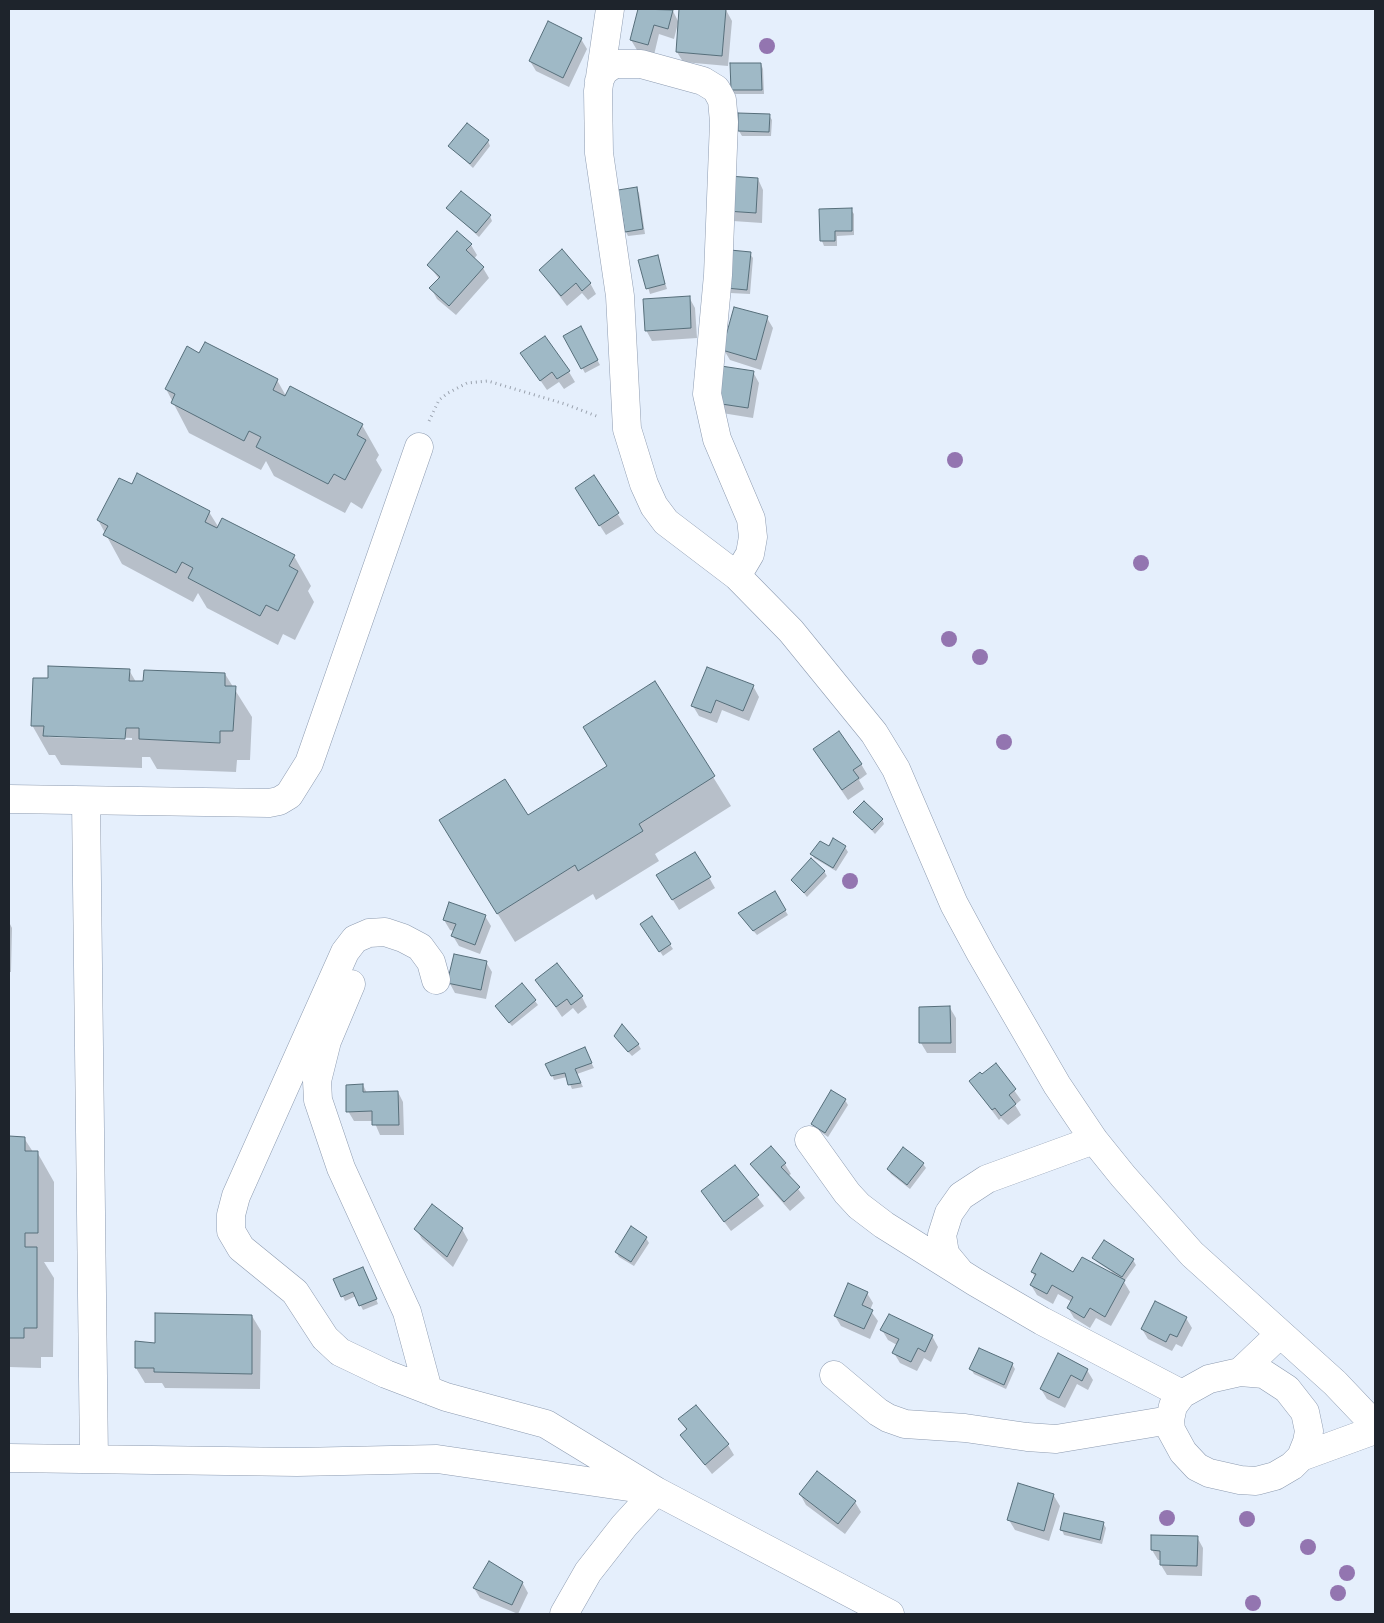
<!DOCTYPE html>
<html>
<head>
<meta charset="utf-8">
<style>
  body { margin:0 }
  #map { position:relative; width:1384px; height:1623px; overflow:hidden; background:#e5effc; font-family:Mulish,sans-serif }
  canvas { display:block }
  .frame { position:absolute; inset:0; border:10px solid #1e242c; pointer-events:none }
</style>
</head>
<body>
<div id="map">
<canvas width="1384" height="1623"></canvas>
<div class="frame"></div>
</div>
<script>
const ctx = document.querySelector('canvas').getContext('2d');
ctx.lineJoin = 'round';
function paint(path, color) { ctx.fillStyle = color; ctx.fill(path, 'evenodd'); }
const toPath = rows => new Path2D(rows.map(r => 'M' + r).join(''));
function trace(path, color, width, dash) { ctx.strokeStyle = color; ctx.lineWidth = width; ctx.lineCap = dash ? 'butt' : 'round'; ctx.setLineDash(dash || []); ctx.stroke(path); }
const shadow = toPath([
  [640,9,673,11,679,23,681,9,726,10,732,21,728,66,683,62,677,52,678,23,674,39,659,34,654,55,637,50,631,40],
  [581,39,587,49,569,87,536,71,530,61],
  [761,64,763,69,764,94,735,94,732,90],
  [769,115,772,120,771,136,742,136,739,131],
  [488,141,490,146,473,168,450,146],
  [729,178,758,179,763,190,762,223,733,221],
  [636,188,639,193,645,234,628,236,626,232],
  [448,208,490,216,492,221,479,237],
  [851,210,854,214,854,235,837,236,837,246,824,246,822,241],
  [471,245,477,255,474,259,483,268,489,278,456,315,437,299,431,288,439,279,429,265],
  [750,254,753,258,750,294,730,293,728,288],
  [657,256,667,289,650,294,640,261],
  [540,270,590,283,596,294,588,300,582,293,567,306],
  [689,297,695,308,697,338,652,341,646,330],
  [767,318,773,328,761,370,730,360,724,350],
  [580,328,600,365,585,373,565,336],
  [522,354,569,372,575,382,564,389,559,382,547,390],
  [200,355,277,380,286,396,362,425,379,455,376,460,382,470,362,509,351,502,345,513,274,476,266,461,261,470,189,433,166,389],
  [722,367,753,372,759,383,753,418,722,413],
  [594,477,624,524,606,535,582,498],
  [209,512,219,528,294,556,311,586,308,591,314,602,295,640,283,634,278,645,207,608,198,593,193,602,122,564,98,520],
  [129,670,136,682,225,674,252,717,250,760,237,760,236,772,157,769,150,757,142,757,142,768,61,765,55,755,49,755,32,725,49,680],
  [48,735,132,738,132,740,48,737],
  [655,683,731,806,655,854,659,861,596,900,593,894,515,942,440,820,528,817,608,767],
  [753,686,759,697,749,721,722,710,717,723,699,716,693,706],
  [820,759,861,764,867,774,859,780,864,789,848,800],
  [855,812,882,819,884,824,875,834],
  [833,840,845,847,848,852,836,871,814,858,812,854,829,847],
  [695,853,715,888,679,910,658,876],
  [824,871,827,876,807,897,793,880],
  [774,893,788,915,757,935,742,918],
  [485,916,491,926,480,954,459,946,453,936,454,931,450,930,444,920],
  [652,918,673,949,663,956,645,929],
  [9,922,12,928,11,972,9,972],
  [486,962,492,972,486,999,455,993,449,982],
  [537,980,582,997,587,1007,578,1014,573,1008,562,1017],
  [535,1001,538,1005,512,1026,499,1011],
  [950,1008,956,1018,956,1053,927,1053,921,1043],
  [618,1041,638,1044,641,1049,632,1056],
  [587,1054,594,1068,577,1074,583,1087,572,1089,567,1077,554,1080,552,1075],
  [996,1065,1021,1100,1015,1105,1021,1115,1008,1125,1001,1118,999,1120,970,1081,982,1076],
  [363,1085,367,1093,398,1092,403,1102,404,1135,380,1135,374,1121,354,1121,348,1111],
  [832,1092,845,1100,848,1105,828,1137,815,1128,812,1124],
  [9,1138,24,1138,33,1152,37,1152,54,1182,54,1262,44,1262,54,1278,53,1357,41,1357,41,1368,9,1367],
  [752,1164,785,1164,791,1174,788,1176,805,1198,790,1211,758,1174],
  [923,1164,926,1168,910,1189,891,1174,888,1169],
  [735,1167,764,1206,731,1231,702,1192],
  [432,1206,462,1229,468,1240,453,1267,422,1239,416,1229],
  [646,1238,649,1243,634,1266,619,1257,616,1252],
  [1094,1258,1133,1260,1136,1265,1124,1282,1130,1292,1111,1326,1096,1318,1090,1328,1074,1318,1068,1308,1072,1302,1058,1294,1053,1304,1037,1295,1031,1285,1035,1277,1032,1272,1111,1274,1112,1272,1097,1262],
  [365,1273,378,1304,363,1310,356,1296,345,1301,335,1279],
  [867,1293,873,1303,870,1310,878,1321,870,1339,841,1326,835,1316],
  [252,1316,261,1331,260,1389,165,1388,162,1383,145,1383,136,1368,156,1344],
  [1186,1318,1192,1328,1182,1347,1176,1344,1172,1351,1148,1339,1142,1329],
  [882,1330,932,1336,938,1347,931,1362,924,1358,917,1371,900,1363,894,1353,897,1345,888,1340],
  [1059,1355,1087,1370,1093,1380,1088,1390,1077,1384,1065,1408,1047,1399,1041,1389],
  [1012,1364,1015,1369,1006,1389,974,1374,971,1369],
  [695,1407,728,1445,734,1455,712,1474,681,1435,687,1431,680,1420],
  [1019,1485,1054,1496,1060,1506,1049,1541,1015,1530,1009,1520],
  [800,1494,855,1502,861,1512,845,1534,806,1505],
  [1103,1523,1106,1528,1102,1544,1064,1535,1062,1530],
  [1152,1536,1197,1537,1203,1548,1202,1576,1167,1575,1161,1565,1161,1560,1158,1560,1152,1550],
  [522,1582,528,1593,518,1614,480,1598,474,1588]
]);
const building = toPath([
  [638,9,673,10,668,29,654,25,648,45,630,40,638,9],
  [679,9,726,9,722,56,676,52,679,9],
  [548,21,582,38,563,78,529,61,548,21],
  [730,63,761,63,762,90,731,90,730,63],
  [738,113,770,114,769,132,738,131,738,113],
  [467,123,489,140,470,164,448,146,467,123],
  [728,176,758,178,756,213,726,211,728,176],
  [637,187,643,229,625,232,618,190,637,187],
  [461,191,491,215,476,233,446,208,461,191],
  [852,208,852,231,835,231,835,241,820,241,819,209,852,208],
  [457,231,472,244,466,250,484,267,449,306,429,288,440,277,427,265,457,231],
  [562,249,591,283,582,291,576,283,561,296,539,270,562,249],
  [730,250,751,252,747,290,726,288,730,250],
  [658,255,665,284,646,289,638,260,658,255],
  [690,296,691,328,645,331,643,299,690,296],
  [734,307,768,316,756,360,722,350,734,307],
  [581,326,598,360,581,369,563,336,581,326],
  [545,336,570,371,557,379,552,372,540,381,520,353,545,336],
  [205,342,278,379,273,390,285,396,290,386,363,424,357,435,366,440,345,480,334,474,328,484,256,447,261,437,249,431,244,441,171,403,175,394,165,389,187,346,199,353,205,342],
  [721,366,754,371,748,408,715,403,721,366],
  [137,473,210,511,205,522,217,528,222,518,295,555,289,566,298,571,278,611,266,605,260,616,188,578,193,568,182,562,176,573,103,535,108,526,97,520,119,478,132,484,137,473],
  [594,475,619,513,599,526,575,488,594,475],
  [48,666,130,669,129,681,143,681,144,670,225,673,225,686,236,686,233,731,220,731,220,743,139,739,139,728,126,728,125,739,43,736,44,726,31,726,33,678,48,678,48,666],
  [707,667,754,685,743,711,716,700,711,713,691,706,707,667],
  [655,681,715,776,639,824,643,831,578,871,575,865,497,914,439,820,505,779,528,815,607,766,583,727,655,681],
  [839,731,862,764,853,770,859,778,842,790,813,749,839,731],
  [864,801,883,819,872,830,853,812,864,801],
  [833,838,846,846,833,868,810,854,820,841,829,846,833,838],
  [695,852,711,877,672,900,656,875,695,852],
  [811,858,825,871,804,893,791,880,811,858],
  [775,891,786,910,753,931,738,913,775,891],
  [449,902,486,915,475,945,451,936,456,924,443,920,449,902],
  [652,916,671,944,659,952,640,924,652,916],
  [454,954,487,961,481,990,447,983,454,954],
  [557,963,583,996,571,1005,567,999,556,1007,535,980,557,963],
  [522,983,536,1000,509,1023,495,1006,522,983],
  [950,1006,951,1043,919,1043,919,1007,950,1006],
  [622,1024,639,1044,628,1052,614,1036,622,1024],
  [585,1047,592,1063,575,1069,581,1083,568,1085,565,1073,551,1076,545,1064,585,1047],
  [996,1063,1016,1089,1009,1095,1016,1104,1001,1116,995,1108,992,1110,969,1081,980,1072,982,1074,996,1063],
  [363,1084,363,1092,398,1091,399,1125,372,1125,372,1111,346,1112,346,1085,363,1084],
  [831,1090,846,1099,825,1133,811,1124,831,1090],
  [9,1136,25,1137,25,1151,38,1151,38,1233,25,1233,25,1247,37,1247,37,1328,24,1328,24,1338,9,1338,9,1136],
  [771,1146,786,1163,781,1167,800,1187,784,1202,750,1164,771,1146],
  [903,1147,924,1163,907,1185,887,1169,903,1147],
  [735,1165,759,1195,724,1222,701,1191,735,1165],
  [432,1204,463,1228,447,1257,414,1229,432,1204],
  [631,1226,647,1237,631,1262,615,1252,631,1226],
  [1104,1240,1134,1259,1122,1277,1092,1258,1104,1240],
  [1041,1253,1073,1272,1082,1257,1125,1280,1105,1317,1090,1308,1084,1318,1067,1308,1073,1297,1052,1285,1047,1294,1030,1285,1036,1274,1031,1272,1041,1253],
  [363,1267,377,1299,359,1306,353,1292,341,1297,333,1279,363,1267],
  [848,1283,868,1292,862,1305,873,1310,864,1329,834,1316,848,1283],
  [1155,1301,1187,1317,1177,1337,1170,1334,1166,1342,1141,1329,1155,1301],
  [155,1313,252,1315,252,1374,154,1372,154,1368,135,1368,135,1341,155,1343,155,1313],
  [889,1314,933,1335,925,1352,918,1348,911,1362,892,1353,899,1339,880,1330,889,1314],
  [979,1348,1013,1363,1004,1385,969,1369,979,1348],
  [1058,1353,1088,1369,1082,1381,1071,1375,1059,1398,1040,1389,1058,1353],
  [696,1405,729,1444,705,1465,680,1435,687,1429,678,1419,696,1405],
  [817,1471,856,1501,838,1524,799,1494,817,1471],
  [1018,1483,1054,1494,1044,1531,1007,1520,1018,1483],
  [1064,1513,1104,1522,1100,1540,1060,1530,1064,1513],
  [1151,1535,1198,1536,1197,1566,1160,1565,1160,1551,1151,1550,1151,1535],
  [489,1561,523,1582,512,1605,473,1588,489,1561]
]);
const path = toPath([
  [429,421,439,400,448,393,467,383,488,381,565,404,599,417]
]);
const minor = toPath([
  [610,9,598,91,599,153,620,296,627,429,644,484,654,506,666,522,737,576,791,631,874,733,896,769,954,904,981,954,1057,1085,1094,1140,1123,1176,1192,1254,1335,1383,1375,1425],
  [599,81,604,71,614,64,641,64,703,81,716,89,722,100,724,122,718,275,707,394,717,439,751,519,753,537,750,554,737,576],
  [9,799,269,803,279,801,289,795,309,763,419,447],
  [86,801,94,1459],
  [436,980,431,962,420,947,403,938,385,932,369,933,355,939,345,952,236,1196,231,1215,231,1231,241,1248,295,1292,325,1338,340,1352,386,1374,446,1397,546,1424,656,1491,624,1526,588,1572,564,1614],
  [351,984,327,1041,317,1081,318,1100,341,1168,407,1312,428,1390],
  [809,1140,847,1193,859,1206,884,1225,975,1282,1042,1321,1182,1394],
  [959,1271,945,1254,942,1235,949,1213,961,1196,987,1179,1094,1140],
  [1240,1372,1280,1334],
  [834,1375,878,1412,888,1418,905,1424,965,1428,1027,1437,1056,1439,1170,1420],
  [1301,1457,1307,1442,1309,1431,1305,1412,1287,1389,1264,1374,1240,1372,1209,1379,1182,1394,1173,1406,1170,1420,1171,1430,1183,1452,1197,1467,1209,1473,1240,1480,1256,1481,1275,1476,1292,1466,1301,1457,1375,1430],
  [9,1458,297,1462,437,1459,656,1491,890,1614]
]);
const trees = [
  [767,46],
  [955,460],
  [1141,563],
  [949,639],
  [980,657],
  [1004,742],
  [850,881],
  [1167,1518],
  [1247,1519],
  [1308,1547],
  [1347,1573],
  [1338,1593],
  [1253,1603]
];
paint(shadow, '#0003');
paint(building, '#9fb9c6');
trace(building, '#566e7a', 1);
trace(minor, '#8d9bb0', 29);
trace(path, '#9aa2ae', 3, [1, 4]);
trace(minor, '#fff', 28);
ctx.fillStyle = '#9375b0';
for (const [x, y] of trees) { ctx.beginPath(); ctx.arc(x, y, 8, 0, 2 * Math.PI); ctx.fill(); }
</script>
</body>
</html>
